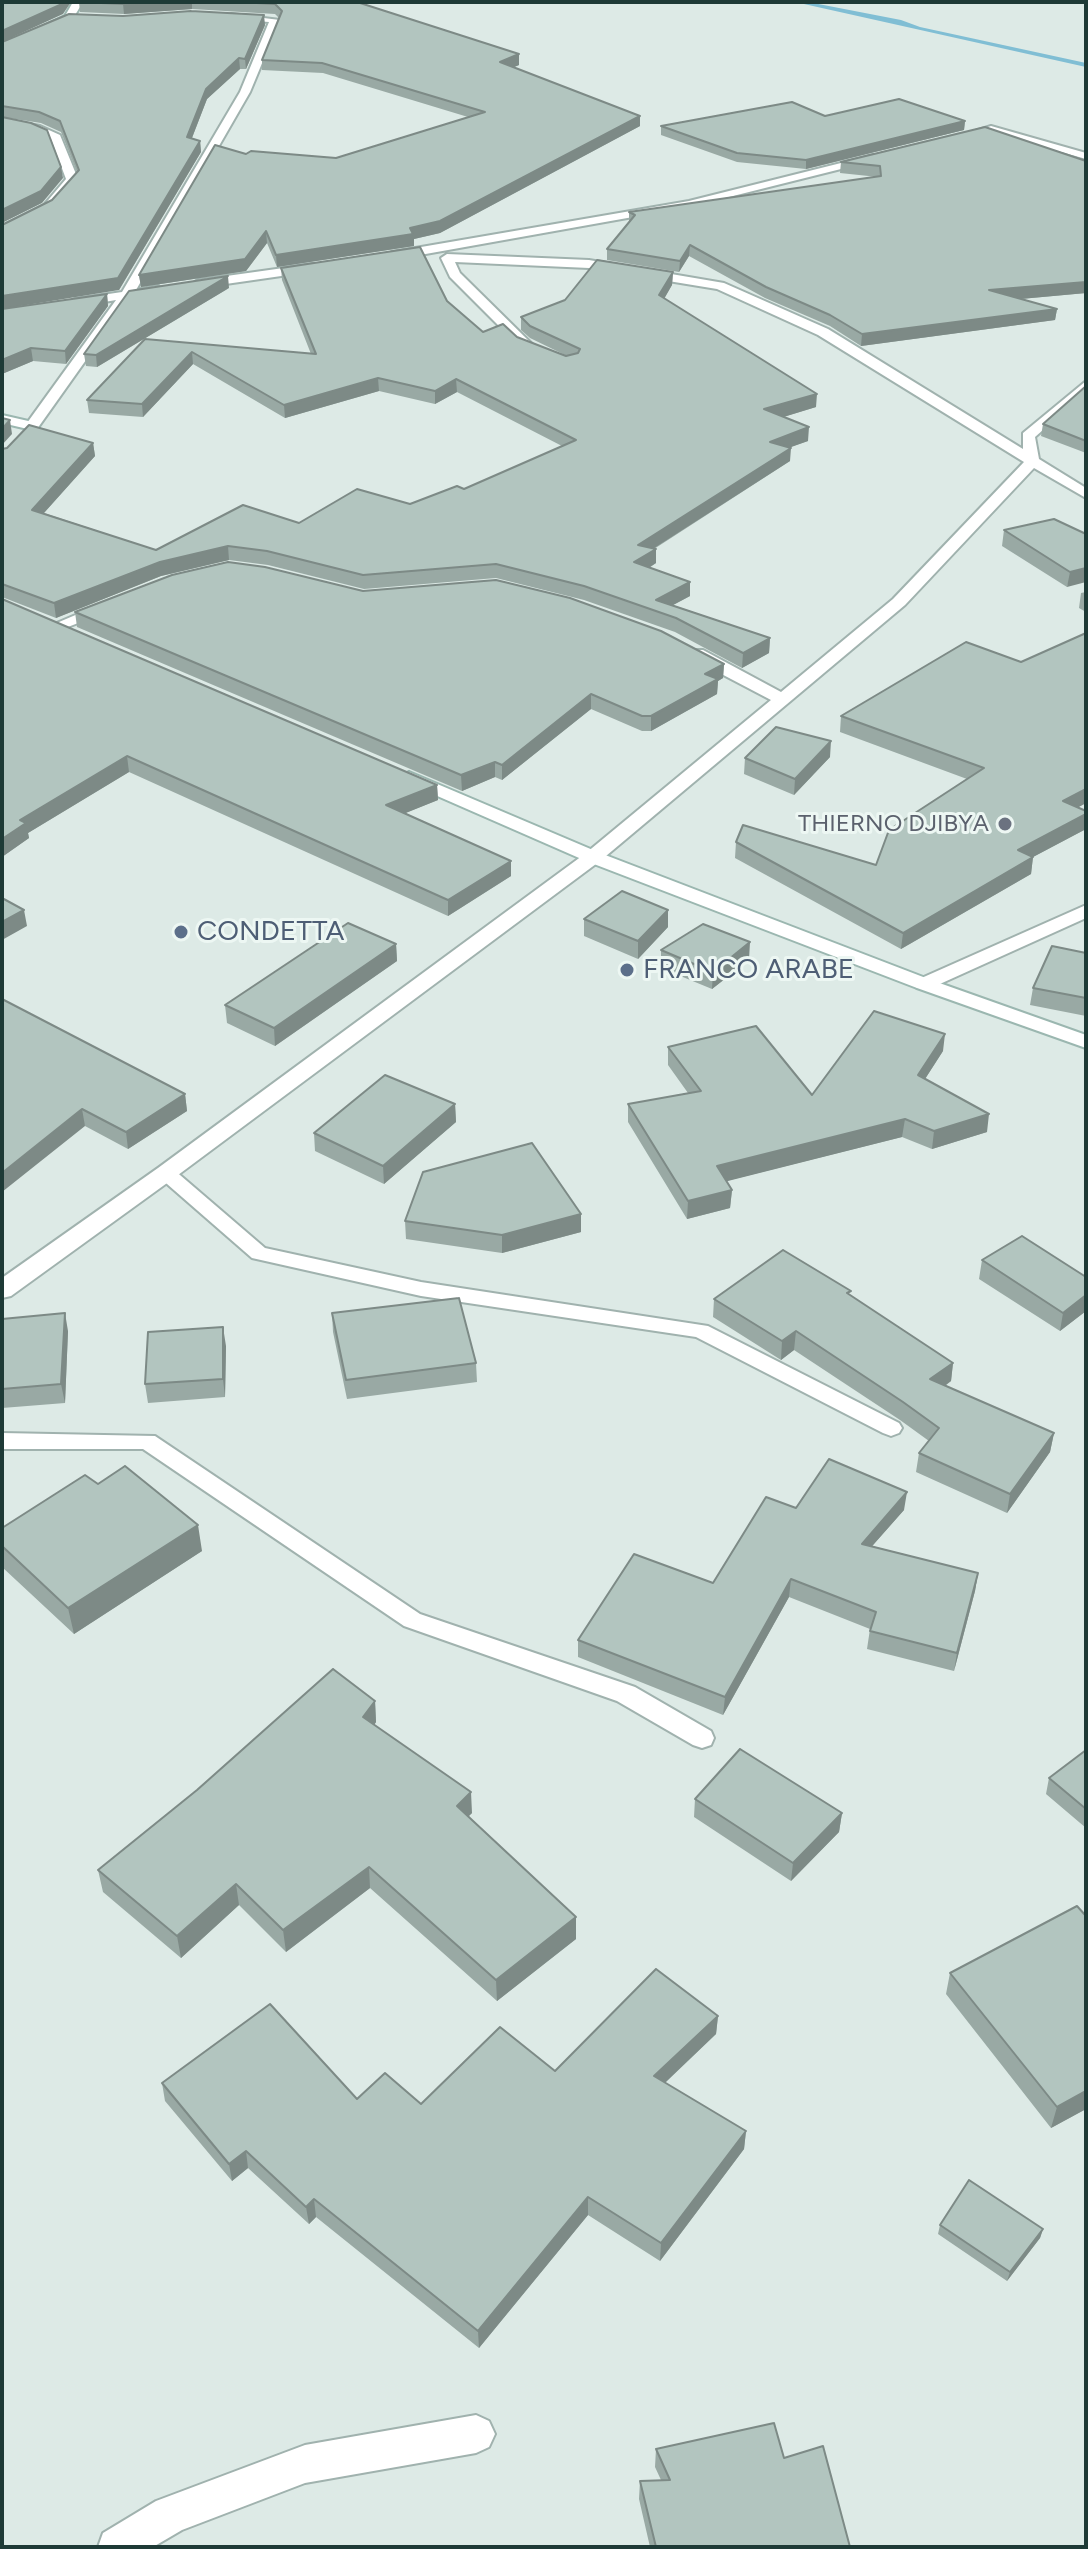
<!DOCTYPE html>
<html>
<head>
<meta charset="utf-8">
<style>
  body { margin:0 }
  #map { position:relative; width:1088px; height:2549px; overflow:hidden; background:#ddeae6; font-family:Figtree,sans-serif }
  canvas { display:block }
  .frame { position:absolute; inset:0; border:4px solid #1e3a36; pointer-events:none }
</style>
</head>
<body>
<div id="map">
<canvas width="1088" height="2549"></canvas>
<div class="frame"></div>
</div>
<script>
const ctx = document.querySelector('canvas').getContext('2d');
ctx.lineJoin = 'round';
const toPath = rows => new Path2D(rows.map(r => 'M' + r).join(''));
function paint(path, color) { ctx.fillStyle = color; ctx.fill(path, 'evenodd'); }
function trace(path, color, width, dash) { ctx.strokeStyle = color; ctx.lineWidth = width; ctx.lineCap = dash ? 'butt' : 'round'; ctx.setLineDash(dash || []); ctx.stroke(path); }
function drawText(font, color, halo, rows, align = 'center') {
  ctx.font = font + ' Figtree,sans-serif'; ctx.lineWidth = 6; ctx.setLineDash([]); ctx.textBaseline = 'middle'; ctx.strokeStyle = halo; ctx.fillStyle = color; for (const [text, x, y, turn = 0] of rows) {
    ctx.save(); ctx.translate(x, y); ctx.rotate((+turn || 0) * Math.PI / 180); ctx.textAlign = isNaN(turn) ? turn : align; if (halo) ctx.strokeText(text, 0, 0); ctx.fillText(text, 0, 0); ctx.restore();
  }
}
const stream = toPath([
  [795,2,808,2,901,20,920,27,1086,63,1086,67,795,2]
]);
const lane = toPath([
  [166,1167,173,1169,265,1248,421,1282,708,1326,899,1423,902,1428,899,1433,891,1436,883,1433,696,1337,421,1296,252,1258,159,1177,156,1173,166,1167],
  [2,1433,155,1436,420,1614,635,1687,711,1731,714,1738,711,1745,702,1748,693,1745,617,1701,404,1626,143,1449,2,1449,2,1433]
]);
const street = toPath([
  [231,14,280,20,250,92,136,290,158,286,164,290,130,298,37,429,27,429,27,423,116,300,75,307,69,303,75,299,122,292,240,92,269,22,228,19,231,14],
  [2,119,40,126,60,135,78,179,52,209,2,235,2,226,44,205,66,179,51,139,33,131,2,125,2,119],
  [991,126,1086,153,1086,159,991,132,971,137,966,134,991,126],
  [873,155,879,158,877,160,689,207,392,260,386,256,392,252,689,201,873,155],
  [447,254,589,260,724,283,828,329,1023,449,1023,433,1086,381,1086,392,1035,437,1039,459,1086,488,1086,498,1034,468,905,605,600,861,174,1178,11,1296,2,1298,2,1278,158,1168,586,853,771,700,691,658,689,654,691,650,703,650,781,692,893,599,1024,462,818,335,717,289,589,268,455,262,460,273,533,345,521,348,450,277,441,258,447,254],
  [312,264,316,265,316,271,198,288,192,284,198,280,312,264],
  [106,602,114,607,112,610,60,630,52,625,106,602],
  [1086,905,1086,918,931,988,917,988,914,984,917,980,1086,905],
  [476,2415,489,2421,495,2434,489,2447,476,2453,305,2483,182,2530,153,2547,98,2547,103,2533,156,2501,305,2445,476,2415]
]);
const secondary = toPath([
  [73,2,83,2,72,20,2,52,2,45,65,16,73,2],
  [2,415,37,423,39,426,32,430,2,423,2,415],
  [409,772,600,853,931,980,1086,1035,1086,1048,917,988,586,861,403,781,400,777,409,772]
]);
const wall = toPath([
  [79,2,357,2,519,54,519,65,513,67,640,126,440,233,414,239,414,246,277,267,267,243,246,271,141,287,139,275,246,154,336,158,468,117,323,73,262,70,262,60,279,18,275,14,192,9,124,14,80,12],
  [265,25,246,69,240,69,207,99,192,138,200,141,201,152,119,290,52,200,77,172,61,132,41,123,2,117,2,42],
  [825,116,965,121,964,130,806,169,737,162,661,135,661,126],
  [1086,161,1086,293,1020,299,1057,309,1055,320,861,346,830,326,765,298,689,256,679,272,607,260,607,249,629,223,629,212,878,177,840,173,841,162],
  [281,268,447,301,483,332,517,337,567,356,530,338,521,330,521,317,673,272,672,285,664,298,816,407,783,417,808,441,790,447,790,461,654,549,656,563,649,568,690,582,690,596,673,605,770,638,769,653,742,668,675,632,584,600,496,578,364,589,268,565,229,560,161,576,56,618,2,597,2,449,93,443,95,456,44,513,156,550,299,523,410,504,464,489,562,446,457,392,435,404,379,391,285,418,193,364,143,417,89,413,87,400,145,339,311,354,282,280],
  [229,288,97,367,86,366,84,354],
  [107,294,108,306,66,364,33,361,2,374,2,309],
  [1086,386,1086,453,1041,436,1043,424],
  [1004,530,1086,534,1067,587,1002,546],
  [363,591,724,664,723,678,718,681,717,694,651,731,642,731,591,709,502,780,495,777,462,791,77,627,75,612],
  [1086,592,1086,612,1079,608,1081,593],
  [2,599,437,785,438,800,405,813,511,861,511,876,448,916,129,772,28,833,29,838,2,857],
  [1086,633,1086,803,1078,807,1086,811,1086,829,1033,857,1031,874,901,949,735,858,736,842,876,865,967,779,840,732,841,716,1021,662],
  [830,757,794,795,744,774,745,758],
  [668,910,668,927,638,959,584,936,584,919],
  [396,944,397,961,275,1046,227,1023,225,1005],
  [661,950,749,960,712,989,661,968],
  [1086,953,1086,1016,1030,1005,1033,988],
  [2,999,185,1094,187,1111,128,1149,85,1126],
  [668,1047,812,1095,943,1051,925,1079,987,1132,932,1149,902,1137,726,1181,732,1190,730,1208,687,1219,628,1122,628,1104,688,1093,668,1065],
  [455,1104,456,1122,384,1184,315,1151,314,1133],
  [581,1214,581,1232,502,1253,406,1239,405,1221],
  [982,1260,1086,1277,1086,1311,1060,1331,979,1279],
  [850,1295,953,1363,951,1381,945,1386,1054,1433,1050,1452,1007,1513,916,1472,919,1453,929,1441,900,1420,794,1350,781,1360,713,1317,714,1299],
  [332,1313,476,1363,477,1382,347,1399,333,1332],
  [2,1319,68,1331,65,1403,2,1408],
  [226,1346,225,1397,148,1403,145,1384],
  [98,1484,202,1551,74,1634,2,1567,2,1528],
  [796,1508,904,1510,872,1546,978,1573,975,1591,954,1671,867,1649,870,1629,789,1597,723,1715,578,1657,578,1640,713,1583],
  [375,1701,376,1722,374,1725,472,1813,468,1817,576,1939,497,2001,370,1888,286,1952,239,1905,181,1958,103,1892,98,1870],
  [1086,1750,1086,1828,1046,1794,1049,1778],
  [695,1799,842,1813,839,1832,791,1881,694,1817],
  [950,1973,1086,2109,1051,2128,946,1994],
  [718,2016,716,2034,665,2083,746,2131,744,2149,660,2261,588,2215,479,2348,316,2217,309,2224,248,2168,232,2181,165,2101,162,2083,421,2104,555,2071],
  [940,2225,1043,2229,1040,2238,1007,2281,938,2234],
  [656,2449,784,2458,850,2547,650,2547,639,2499,640,2481,661,2480,655,2467]
]);
const shadedWall = toPath([
  [63,2,71,2,63,14,2,42,2,31],
  [153,2,192,2,192,9,124,14,123,4],
  [264,15,265,25,246,69,245,59],
  [519,54,519,65,501,73,500,62],
  [239,58,240,69,207,99,188,148,187,137,206,89],
  [640,116,640,126,440,233,414,239,414,246,277,267,276,255,410,228],
  [965,121,964,130,806,169,806,160],
  [200,141,201,152,119,290,2,309,2,296],
  [61,167,63,178,42,203,2,223,2,210],
  [266,231,267,243,246,271,141,287,139,275],
  [690,245,689,256,679,272,680,261],
  [673,272,672,285,659,308,659,295],
  [228,276,229,288,97,367,96,355],
  [1086,282,1086,293,988,302,989,290],
  [107,294,108,306,66,364,65,351],
  [1057,309,1055,320,861,346,862,334],
  [31,348,33,361,2,374,2,360],
  [192,352,193,364,143,417,142,404],
  [378,378,379,391,285,418,284,405],
  [456,379,457,392,435,404,435,391],
  [817,394,816,407,764,423,764,409],
  [10,420,12,434,2,445,2,429],
  [809,427,808,441,769,455,770,442],
  [93,443,95,456,34,524,32,510],
  [791,448,790,461,637,559,638,545],
  [228,546,229,560,161,576,56,618,54,603,160,562],
  [656,549,656,563,634,577,634,562],
  [1086,568,1086,582,1067,587,1070,572],
  [690,582,690,596,660,612,656,600],
  [770,638,769,653,742,668,743,653],
  [724,664,723,678,718,681,717,694,651,731,651,716,705,674],
  [591,694,591,709,502,780,502,765],
  [831,741,830,757,794,795,795,779],
  [127,756,129,772,28,833,29,838,2,857,2,839,20,820],
  [495,762,495,777,462,791,461,775],
  [437,785,438,800,386,821,386,805],
  [1086,789,1086,803,1061,817,1063,801],
  [1086,814,1086,829,1016,866,1018,850],
  [1033,857,1031,874,901,949,903,933],
  [511,861,511,876,448,916,448,900],
  [24,910,27,926,2,940,2,922],
  [668,910,668,927,638,959,638,941],
  [750,942,749,960,712,989,713,972],
  [396,944,397,961,275,1046,274,1028],
  [945,1034,943,1051,916,1093,918,1075],
  [185,1094,187,1111,128,1149,126,1132],
  [455,1104,456,1122,384,1184,383,1166],
  [82,1109,85,1126,2,1192,2,1173],
  [989,1114,987,1132,932,1149,934,1131],
  [905,1119,902,1137,716,1184,717,1166],
  [732,1190,730,1208,687,1219,688,1201],
  [581,1214,581,1232,502,1253,502,1235],
  [1086,1295,1086,1311,1060,1331,1063,1313],
  [65,1313,68,1331,65,1403,61,1384],
  [223,1327,226,1346,225,1397,223,1379],
  [796,1331,794,1350,781,1360,782,1341],
  [953,1363,951,1381,928,1398,930,1379],
  [1054,1433,1050,1452,1007,1513,1010,1494],
  [907,1492,904,1510,859,1561,862,1544],
  [198,1525,202,1551,74,1634,68,1608],
  [978,1573,975,1591,954,1671,957,1653],
  [791,1579,789,1597,723,1715,725,1697],
  [375,1701,376,1722,365,1739,363,1717],
  [471,1792,472,1813,457,1827,457,1806],
  [842,1813,839,1832,791,1881,793,1863],
  [369,1867,370,1888,286,1952,283,1930],
  [236,1884,239,1905,181,1958,177,1936],
  [576,1917,576,1939,497,2001,496,1980],
  [718,2016,716,2034,653,2094,654,2076],
  [1086,2091,1086,2109,1051,2128,1057,2107],
  [746,2131,744,2149,660,2261,661,2243],
  [246,2151,248,2168,232,2181,229,2164],
  [588,2197,588,2215,479,2348,478,2331],
  [314,2199,316,2217,309,2224,306,2207],
  [1043,2229,1040,2238,1007,2281,1010,2272]
]);
const building = toPath([
  [2,2,63,2,62,4,2,31,2,2],
  [79,2,153,2,123,4,79,2],
  [238,2,357,2,519,54,500,62,640,116,440,221,410,228,413,234,276,255,266,231,245,259,139,275,215,145,246,154,251,151,336,158,485,112,322,63,262,60,282,11,275,4,238,2],
  [191,11,264,15,245,59,239,58,206,89,187,137,200,141,118,278,2,296,2,225,52,200,79,170,60,121,39,112,2,106,2,42,69,14,123,16,191,11],
  [899,99,965,121,806,160,737,153,661,126,792,102,825,116,899,99],
  [2,117,31,123,47,130,61,167,41,191,2,210,2,117],
  [985,127,1086,161,1086,282,989,290,1057,309,862,334,830,315,766,287,690,245,680,261,607,249,635,215,629,212,881,176,880,166,841,162,985,127],
  [420,247,447,301,483,332,503,324,517,337,566,356,578,353,580,349,530,326,521,317,565,300,597,260,673,272,659,295,817,394,764,409,809,427,770,442,791,448,638,545,656,549,634,562,690,582,656,600,770,638,743,653,676,618,584,586,496,564,363,575,267,551,228,546,160,562,54,603,2,584,2,449,7,448,29,425,93,443,32,510,156,550,243,505,299,523,357,489,410,504,457,486,464,489,576,440,456,379,435,391,378,378,284,405,192,352,142,404,87,400,145,339,316,354,281,268,420,247],
  [228,276,96,355,84,354,129,291,228,276],
  [107,294,65,351,31,348,2,360,2,309,107,294],
  [1086,386,1086,441,1043,424,1086,386],
  [2,418,10,420,2,429,2,418],
  [1054,519,1086,534,1086,568,1070,572,1004,530,1054,519],
  [228,562,265,567,363,591,496,580,570,598,661,631,724,664,705,674,718,679,651,716,642,716,591,694,502,765,495,762,461,775,75,612,172,575,228,562],
  [2,599,437,785,386,805,511,861,448,900,127,756,20,820,26,823,2,839,2,599],
  [1086,633,1086,789,1063,801,1086,811,1086,814,1018,850,1033,857,903,933,736,842,743,825,876,865,889,830,984,768,841,716,966,642,1021,662,1086,633],
  [776,727,831,741,795,779,745,758,776,727],
  [622,891,668,910,638,941,584,919,622,891],
  [2,898,24,910,2,922,2,898],
  [348,923,396,944,274,1028,225,1005,348,923],
  [703,924,750,942,713,972,661,950,703,924],
  [1052,946,1086,953,1086,998,1033,988,1052,946],
  [2,999,185,1094,126,1132,82,1109,2,1173,2,999],
  [874,1011,945,1034,918,1075,989,1114,934,1131,905,1119,717,1166,732,1190,688,1201,628,1104,701,1091,668,1047,756,1026,812,1095,874,1011],
  [385,1075,455,1104,383,1166,314,1133,385,1075],
  [532,1143,581,1214,502,1235,405,1221,423,1172,532,1143],
  [1022,1236,1086,1277,1086,1295,1063,1313,982,1260,1022,1236],
  [783,1250,851,1291,847,1293,953,1363,930,1379,1054,1433,1010,1494,919,1453,939,1428,903,1402,796,1331,782,1341,714,1299,783,1250],
  [459,1298,476,1363,346,1380,332,1313,459,1298],
  [65,1313,61,1384,2,1389,2,1319,65,1313],
  [223,1327,223,1379,145,1384,148,1332,223,1327],
  [829,1459,907,1492,862,1544,978,1573,957,1653,870,1631,876,1612,791,1579,725,1697,578,1640,634,1554,713,1583,766,1497,796,1508,829,1459],
  [125,1466,198,1525,68,1608,2,1546,2,1528,85,1475,98,1484,125,1466],
  [333,1669,375,1701,363,1717,471,1792,457,1806,576,1917,496,1980,369,1867,283,1930,236,1884,177,1936,98,1870,197,1790,333,1669],
  [740,1749,842,1813,793,1863,695,1799,740,1749],
  [1086,1750,1086,1809,1049,1778,1086,1750],
  [1077,1906,1086,1916,1086,2091,1057,2107,950,1973,1077,1906],
  [656,1969,718,2016,654,2076,746,2131,661,2243,588,2197,478,2331,314,2199,306,2207,246,2151,229,2164,162,2083,270,2004,357,2099,385,2073,421,2104,500,2027,555,2071,656,1969],
  [969,2180,1043,2229,1010,2272,940,2225,969,2180],
  [774,2423,784,2458,823,2446,850,2547,656,2547,640,2481,670,2480,656,2449,774,2423]
]);
const markers = [
  [1005,824,8,"#6b7280"],
  [181,932,8,"#5c6f8a"],
  [627,970,8,"#5c6f8a"]
];
const farWorshipnames = [
  ["THIERNO DJIBYA",989,824]
];
const serviceNames = [
  ["CONDETTA",197,932],
  ["FRANCO ARABE",643,970]
];
paint(stream, '#80bed4');
trace(lane, '#a0b2ae', 4);
trace(street, '#a0b2ae', 4);
trace(secondary, '#9bb7b0', 4);
paint(lane, '#fff');
paint(street, '#fff');
paint(secondary, '#fff');
paint(wall, '#99a9a4');
paint(shadedWall, '#7d8a86');
paint(building, '#b2c5bf');
trace(building, '#7d8a86', 2);
for (const [x, y, r, color] of markers) { const dot = new Path2D(); dot.arc(x, y, r, 0, 2 * Math.PI); ctx.fillStyle = color; ctx.fill(dot); trace(dot, '#edf7f3', 3); }
drawText('24px', '#5b616d', '#edf7f3', farWorshipnames, 'right');
drawText('28px', '#4e5e75', '#edf7f3', serviceNames, 'left');
</script>
</body>
</html>
